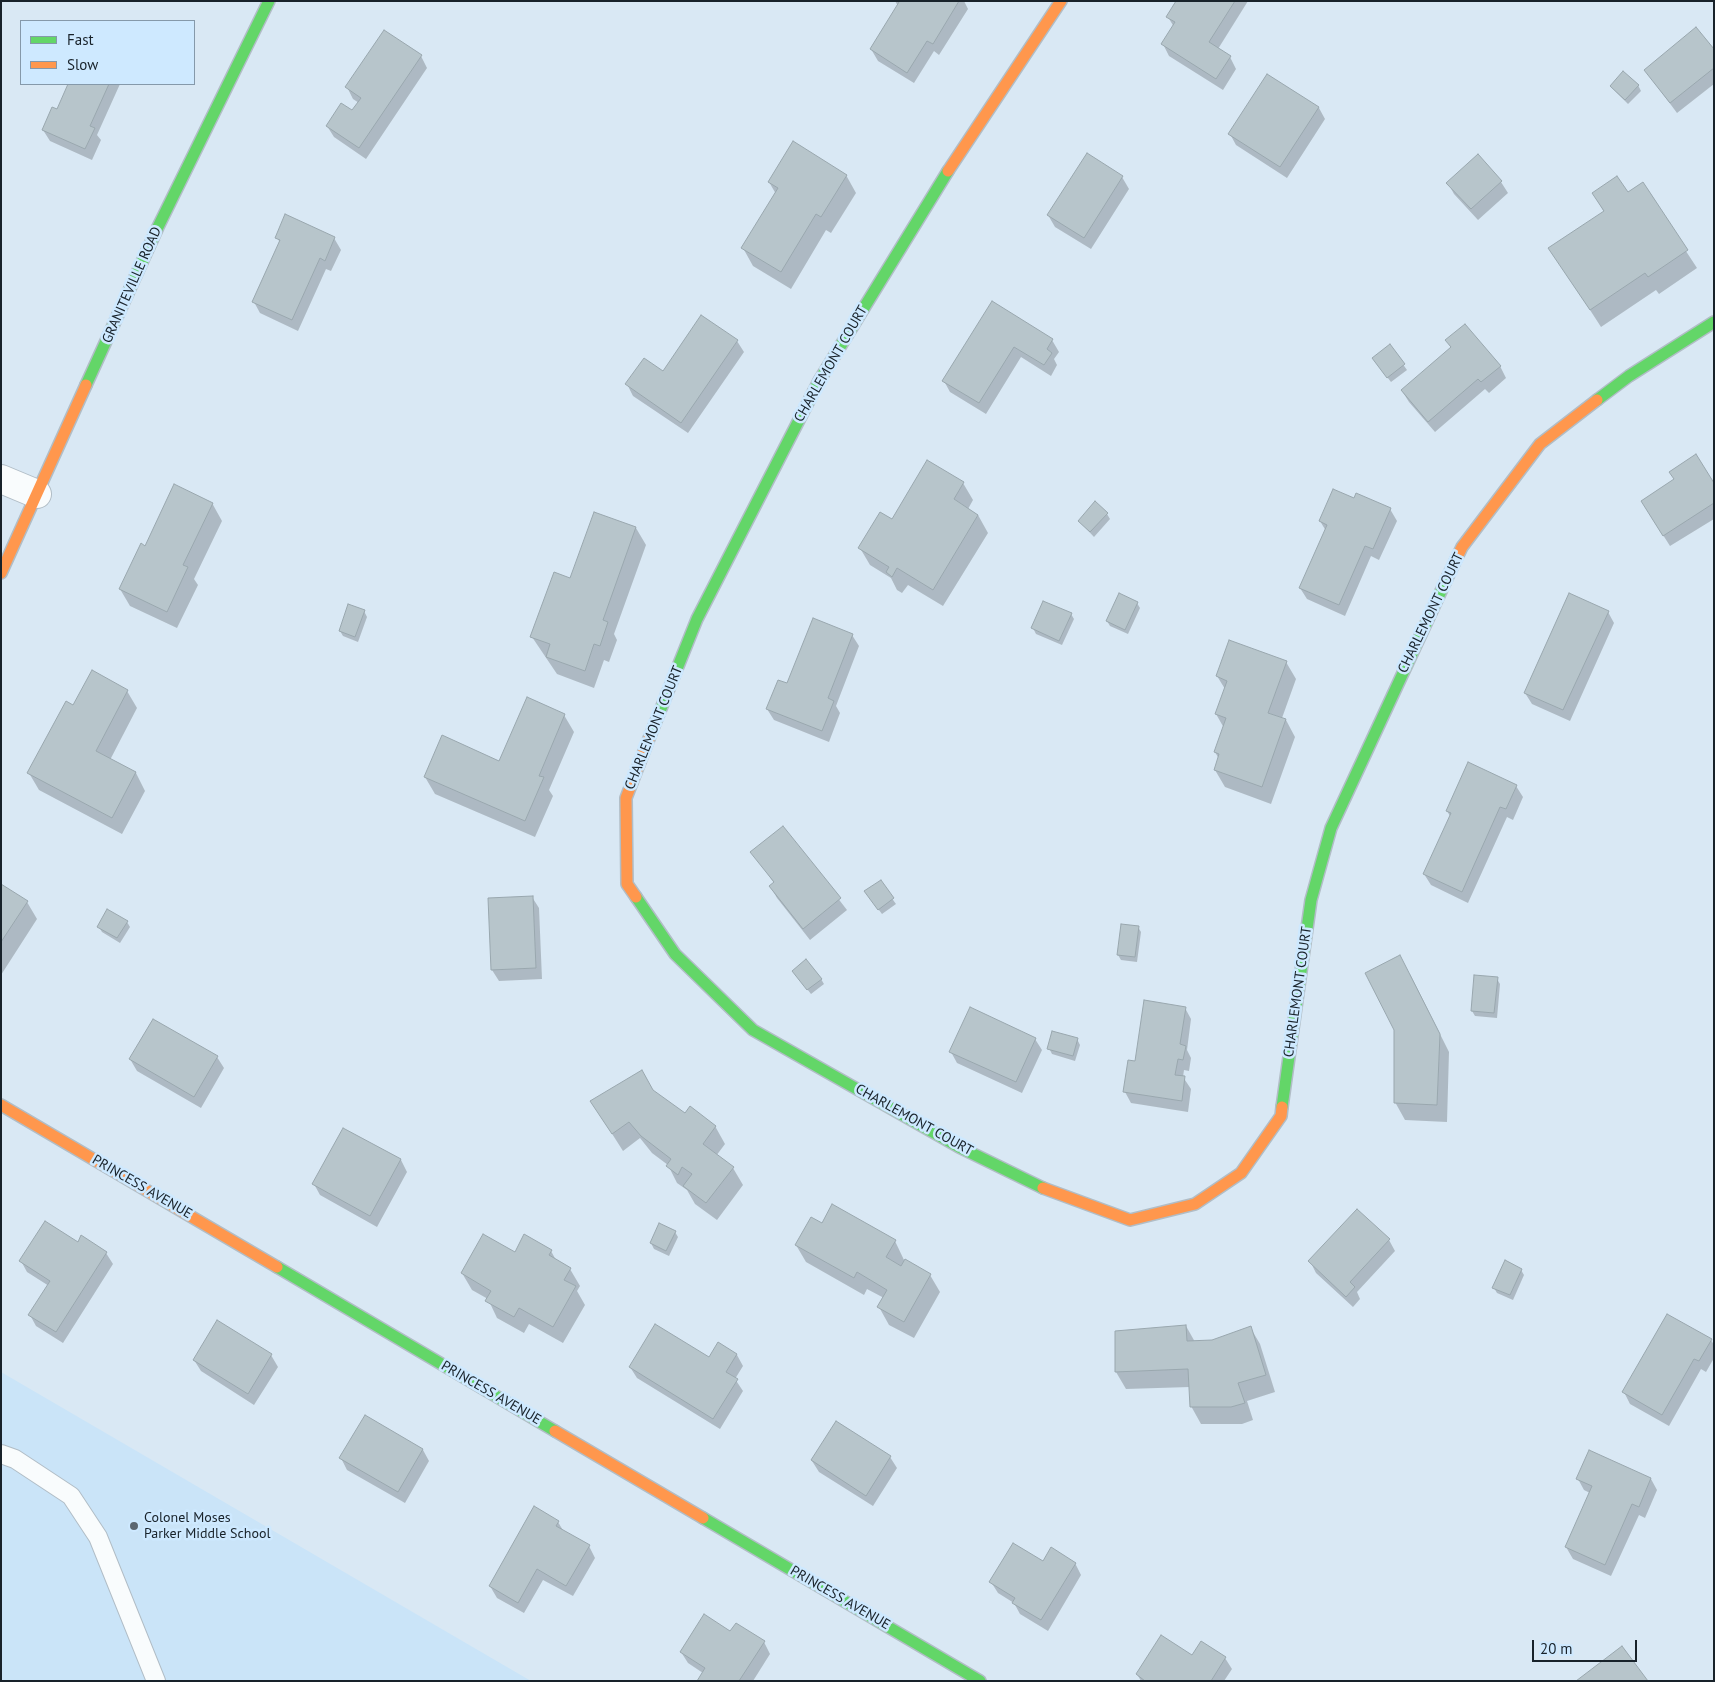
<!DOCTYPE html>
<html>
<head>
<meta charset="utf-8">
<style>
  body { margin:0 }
  #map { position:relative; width:1715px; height:1682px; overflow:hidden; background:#d9e8f4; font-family:"PT Sans",sans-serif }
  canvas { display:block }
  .frame { position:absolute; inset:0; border:2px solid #18222a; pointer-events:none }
  .legend { position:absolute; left:20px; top:20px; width:175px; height:65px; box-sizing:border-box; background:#cee9ff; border:1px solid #8599aa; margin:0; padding:6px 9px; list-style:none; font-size:15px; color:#18222a }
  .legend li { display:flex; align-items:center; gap:10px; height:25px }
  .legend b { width:25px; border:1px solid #8599aa }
  .scale { position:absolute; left:1532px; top:1640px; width:105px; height:22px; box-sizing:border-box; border:2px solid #18222a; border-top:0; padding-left:6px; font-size:15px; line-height:18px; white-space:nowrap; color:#18222a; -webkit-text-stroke:4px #cee9ff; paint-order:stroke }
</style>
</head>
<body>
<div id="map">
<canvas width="1715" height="1682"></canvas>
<div class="frame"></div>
<ul class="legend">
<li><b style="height:6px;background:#63d668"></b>Fast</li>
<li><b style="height:6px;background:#ff974d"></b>Slow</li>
</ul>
<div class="scale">20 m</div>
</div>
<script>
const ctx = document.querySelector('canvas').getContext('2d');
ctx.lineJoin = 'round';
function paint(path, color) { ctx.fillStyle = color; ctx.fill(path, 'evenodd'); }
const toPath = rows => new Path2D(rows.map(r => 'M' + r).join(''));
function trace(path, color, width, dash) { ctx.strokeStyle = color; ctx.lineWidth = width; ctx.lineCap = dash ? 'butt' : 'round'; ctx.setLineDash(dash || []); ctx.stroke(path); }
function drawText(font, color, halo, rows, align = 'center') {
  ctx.font = font + ' "PT Sans",sans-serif'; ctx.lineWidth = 5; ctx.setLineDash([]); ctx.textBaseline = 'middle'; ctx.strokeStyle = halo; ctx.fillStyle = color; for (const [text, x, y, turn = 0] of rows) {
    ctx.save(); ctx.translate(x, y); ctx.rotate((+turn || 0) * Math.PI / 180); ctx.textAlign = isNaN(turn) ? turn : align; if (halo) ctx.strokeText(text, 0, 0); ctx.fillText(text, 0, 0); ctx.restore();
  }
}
const built = toPath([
  [1,1372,531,1681,1,1681]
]);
const shadow = toPath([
  [895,1,964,1,968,9,939,55,934,51,914,83,878,61,871,49,898,6],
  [1177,1,1248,1,1218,49,1230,57,1236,69,1223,90,1169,56,1163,44,1174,27,1168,17],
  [1714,51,1714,84,1677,113,1645,70],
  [421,56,427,68,366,159,334,137,327,126,353,112,359,103,353,99,347,87],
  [1268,75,1319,108,1325,119,1287,178,1236,145,1230,134],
  [70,84,120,84,97,135,101,140,92,160,50,141,43,130,58,110],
  [1638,85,1641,91,1628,104,1611,87],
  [1087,155,1122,177,1129,189,1091,249,1055,227,1048,215],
  [1478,156,1501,182,1508,193,1478,220,1454,194,1448,183],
  [846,175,856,193,831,233,826,230,791,289,753,266,743,248,776,194,769,182],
  [1642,184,1697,268,1659,294,1656,290,1601,327,1550,248,1604,212,1593,193,1628,194],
  [277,237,334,238,341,250,331,271,326,269,298,331,260,313,254,302,280,243],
  [992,303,1052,340,1059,352,1054,359,1057,365,1051,376,1021,357,986,414,950,392,944,381],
  [737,341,744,352,688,433,633,396,627,384,663,373],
  [1447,341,1500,366,1506,378,1489,393,1485,389,1435,432,1409,402,1402,391,1451,348],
  [1390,346,1407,370,1391,382,1376,363],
  [963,483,973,500,968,509,978,515,988,533,943,606,908,585,902,593,897,590,891,578,870,565,860,548,892,521],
  [1714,485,1714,519,1670,546,1649,513],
  [1355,500,1390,509,1397,521,1379,560,1371,556,1345,616,1307,599,1300,588,1326,531,1320,521],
  [212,503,222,521,194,579,198,585,177,628,130,606,120,589,146,547],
  [1107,514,1110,519,1094,537,1079,521],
  [636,528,646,545,614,634,617,640,609,662,604,660,594,688,557,674,532,637,571,580],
  [1137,603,1140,608,1128,634,1110,626,1107,621],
  [364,611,367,617,358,642,343,636,340,631],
  [1608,612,1614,623,1570,721,1532,704,1525,693],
  [1071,614,1074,619,1062,645,1036,634,1033,628],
  [852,635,859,646,836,706,840,713,829,742,774,720,767,709,788,685],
  [1286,662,1296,679,1282,718,1286,720,1295,737,1271,804,1225,787,1215,770,1219,759,1215,752,1224,728,1216,714,1225,689,1217,676],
  [127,691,137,708,110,760,136,773,145,791,122,834,39,790,29,773,74,706],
  [564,715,574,732,549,790,553,796,535,837,435,794,425,777,500,762],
  [1516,786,1523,797,1513,820,1507,817,1468,903,1431,885,1424,874,1450,816,1447,811],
  [783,827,847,910,810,940,777,898,770,886,774,883,752,852],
  [880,882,896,904,882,914,869,897],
  [1,886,27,902,37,919,1,975],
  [532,897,539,908,542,979,499,981,492,970],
  [127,922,130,927,120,943,102,932,99,927],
  [1138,927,1141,932,1137,962,1121,960,1118,955],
  [793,971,821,979,824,984,811,994],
  [1410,974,1449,1052,1447,1122,1405,1120,1395,1102],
  [1497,979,1500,984,1497,1018,1475,1016,1472,1011],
  [1185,1008,1191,1019,1187,1050,1191,1058,1189,1071,1184,1070,1183,1077,1191,1089,1188,1112,1131,1103,1125,1092,1136,1063],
  [1035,1039,1042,1050,1022,1093,957,1063,951,1052],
  [1077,1039,1080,1045,1075,1061,1052,1054,1049,1048],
  [217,1057,224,1068,201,1108,137,1071,130,1059],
  [654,1092,685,1114,715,1126,725,1144,716,1156,733,1168,743,1185,717,1220,695,1204,687,1190,677,1183,668,1165,652,1153,640,1138,623,1151,602,1118],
  [344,1129,401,1160,407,1172,377,1227,320,1195,314,1184],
  [822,1225,895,1241,904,1260,930,1275,940,1292,914,1338,889,1325,879,1307,884,1298,867,1289,864,1295,806,1262,796,1245],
  [675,1232,678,1237,669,1256,654,1249,651,1243],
  [1389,1240,1395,1251,1357,1292,1360,1299,1353,1307,1316,1273,1310,1261],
  [78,1244,106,1253,113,1264,63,1343,36,1326,30,1315,49,1286,27,1272,21,1261],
  [551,1251,557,1262,570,1269,580,1286,577,1291,585,1305,563,1343,529,1324,524,1333,497,1318,488,1299,472,1290,462,1273,515,1254],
  [1521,1270,1524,1275,1513,1300,1497,1293,1494,1288],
  [217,1322,271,1355,278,1367,254,1405,201,1371,194,1360],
  [1186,1326,1195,1342,1212,1341,1250,1327,1260,1344,1275,1392,1247,1401,1253,1420,1242,1424,1201,1424,1191,1406,1190,1387,1126,1389,1116,1372,1116,1332],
  [1711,1340,1714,1345,1714,1358,1706,1372,1701,1369,1669,1426,1630,1404,1624,1392],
  [719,1344,737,1355,743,1366,735,1379,743,1391,720,1429,637,1378,630,1367,709,1359],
  [365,1416,423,1450,429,1461,405,1503,347,1470,341,1458],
  [837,1422,890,1457,897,1468,873,1506,819,1472,812,1461],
  [1590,1452,1651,1479,1657,1490,1645,1518,1639,1515,1611,1576,1573,1559,1566,1547,1590,1493,1584,1490,1578,1479],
  [558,1522,564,1532,589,1546,595,1558,573,1596,543,1580,524,1613,497,1598,490,1586],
  [1043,1562,1075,1563,1081,1575,1048,1631,1020,1614,1014,1603,998,1593,991,1582],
  [731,1633,764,1642,770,1654,753,1681,698,1681,703,1673,688,1663,681,1652],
  [1192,1657,1225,1658,1232,1669,1224,1681,1141,1681,1137,1674]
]);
const building = toPath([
  [897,1,959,1,933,44,927,41,907,73,870,49,899,2,897,1],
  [1176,1,1235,1,1209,42,1231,56,1216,79,1161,44,1175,22,1166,17,1176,1],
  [1696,27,1714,49,1714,68,1670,103,1644,70,1696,27],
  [384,30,422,55,359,148,326,126,341,103,352,110,361,98,345,87,384,30],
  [1623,71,1639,85,1625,100,1610,86,1623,71],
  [1267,74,1319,107,1280,167,1228,134,1267,74],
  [68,84,109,84,90,126,95,128,85,149,42,130,52,107,57,109,68,84],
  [793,141,847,175,821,217,816,214,781,272,741,248,778,188,768,182,793,141],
  [1087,153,1123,176,1084,238,1047,215,1087,153],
  [1478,154,1502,181,1471,209,1446,183,1478,154],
  [1617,176,1628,192,1643,182,1688,250,1648,277,1645,273,1590,310,1548,248,1604,211,1592,193,1617,176],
  [285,214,335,237,325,261,320,258,292,320,252,302,280,240,275,238,285,214],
  [992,301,1053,339,1047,349,1052,353,1044,365,1014,347,979,403,942,381,992,301],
  [701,315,738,340,681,423,625,384,644,358,663,371,701,315],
  [1465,324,1501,366,1481,382,1478,379,1428,422,1401,390,1451,347,1445,340,1465,324],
  [1390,344,1405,364,1387,378,1372,358,1390,344],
  [1696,454,1714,483,1714,503,1663,536,1641,501,1674,479,1669,472,1696,454],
  [927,460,964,482,954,499,978,515,933,590,897,568,892,577,886,572,889,567,858,548,880,512,892,519,927,460],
  [174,484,213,503,183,565,188,567,167,612,119,589,141,543,145,546,174,484],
  [1333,489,1354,498,1356,493,1391,508,1373,549,1365,546,1339,605,1299,588,1327,525,1319,521,1333,489],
  [1095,501,1108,513,1090,532,1078,521,1095,501],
  [594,512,636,527,603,620,608,622,600,646,594,644,585,671,546,657,550,644,530,637,554,572,570,578,594,512],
  [1119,593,1138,602,1125,630,1106,621,1119,593],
  [1569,593,1609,611,1563,710,1524,693,1569,593],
  [1043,601,1072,613,1059,641,1031,628,1043,601],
  [348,604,365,610,355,637,339,631,348,604],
  [813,618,853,634,828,698,834,701,822,731,766,709,778,680,787,683,813,618],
  [1229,640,1287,661,1268,713,1286,719,1262,787,1214,770,1219,754,1214,752,1226,718,1215,714,1227,681,1216,676,1229,640],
  [92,670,128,690,96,751,136,772,112,818,27,773,66,701,73,705,92,670],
  [527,697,565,714,539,776,544,777,525,821,424,777,442,735,499,761,527,697],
  [1468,762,1517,785,1506,809,1500,807,1462,892,1423,874,1451,813,1446,811,1468,762],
  [783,826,841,898,803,929,769,886,774,882,750,852,783,826],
  [881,880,894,898,878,910,864,891,881,880],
  [1,884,28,901,1,942,1,884],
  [533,896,536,968,491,970,488,898,533,896],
  [107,909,128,921,117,938,97,927,107,909],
  [1121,924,1139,926,1135,957,1117,955,1121,924],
  [1400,955,1440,1034,1437,1105,1394,1103,1394,1030,1365,973,1400,955],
  [806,959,822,979,807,990,792,971,806,959],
  [1474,975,1498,977,1494,1013,1471,1011,1474,975],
  [1144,1000,1186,1007,1180,1044,1186,1046,1183,1060,1178,1059,1175,1075,1185,1076,1182,1101,1123,1092,1128,1060,1135,1061,1144,1000],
  [970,1007,1036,1038,1016,1082,949,1052,970,1007],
  [153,1019,218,1056,194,1097,129,1059,153,1019],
  [1052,1031,1078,1038,1073,1056,1047,1049,1052,1031],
  [642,1070,653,1090,685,1113,690,1106,716,1126,703,1144,734,1167,706,1203,683,1186,692,1174,682,1167,678,1175,666,1166,671,1159,641,1136,629,1122,612,1134,590,1101,642,1070],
  [343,1128,401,1159,370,1216,312,1184,343,1128],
  [832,1204,896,1240,886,1257,901,1266,905,1259,931,1274,904,1322,877,1307,887,1290,857,1272,854,1278,795,1245,811,1217,822,1223,832,1204],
  [1357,1209,1390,1239,1350,1282,1355,1287,1346,1297,1308,1261,1357,1209],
  [45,1221,78,1242,81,1235,107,1252,56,1332,28,1315,50,1281,19,1261,45,1221],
  [659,1223,676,1231,666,1251,650,1243,659,1223],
  [483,1234,515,1252,524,1234,552,1250,549,1255,571,1268,564,1280,576,1286,553,1327,519,1308,514,1317,485,1301,491,1291,461,1273,483,1234],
  [1505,1260,1522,1269,1510,1295,1492,1288,1505,1260],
  [1667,1314,1712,1339,1699,1361,1694,1359,1662,1415,1622,1392,1667,1314],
  [217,1320,272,1354,248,1394,193,1360,217,1320],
  [655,1324,709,1357,718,1342,737,1354,726,1372,738,1379,713,1419,629,1367,655,1324],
  [1186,1325,1187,1341,1212,1340,1251,1326,1266,1375,1238,1383,1245,1403,1231,1407,1190,1407,1188,1369,1115,1372,1115,1331,1186,1325],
  [365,1415,423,1449,398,1492,339,1458,365,1415],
  [836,1421,891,1456,866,1496,811,1460,836,1421],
  [1589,1450,1651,1478,1639,1507,1632,1504,1605,1565,1565,1547,1592,1486,1576,1479,1589,1450],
  [534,1506,559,1521,556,1526,590,1545,566,1586,537,1569,518,1603,489,1586,534,1506],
  [1013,1543,1043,1561,1051,1547,1076,1563,1041,1620,1012,1603,1015,1598,989,1582,1013,1543],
  [704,1614,730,1631,736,1623,765,1641,739,1681,697,1681,705,1668,680,1652,704,1614],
  [1161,1635,1192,1655,1201,1641,1226,1657,1211,1681,1145,1681,1136,1674,1161,1635],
  [1622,1646,1648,1681,1576,1681,1622,1646]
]);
const lane = toPath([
  [1,1454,15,1459,71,1496,98,1537,156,1681]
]);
const street = toPath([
  [1,479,37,494]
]);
const fast = toPath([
  [86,385,158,227,269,1],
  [1597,400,1629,376,1714,322],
  [650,736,697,619,819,381,948,171],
  [636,897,675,954,753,1030,959,1147,1043,1188],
  [1282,1107,1311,900,1331,828,1449,574],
  [277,1267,555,1431],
  [703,1518,980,1681]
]);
const slow = toPath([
  [948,171,1061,1],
  [1,573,86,385],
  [1449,574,1462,547,1540,444,1597,400],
  [636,897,627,884,626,798,650,736],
  [1,1105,277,1267],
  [1043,1188,1130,1220,1195,1204,1241,1173,1281,1116,1282,1107],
  [555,1431,703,1518]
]);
const markers = [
  [134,1526,5,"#5c6771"]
];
const streetNames = [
  ["GRANITEVILLE ROAD",132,285,-66],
  ["CHARLEMONT COURT",831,364,-60],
  ["CHARLEMONT COURT",1431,613,-64],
  ["CHARLEMONT COURT",654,728,-68],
  ["CHARLEMONT COURT",1298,992,-82],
  ["CHARLEMONT COURT",914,1120,29],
  ["PRINCESS AVENUE",142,1187,30],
  ["PRINCESS AVENUE",491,1393,30],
  ["PRINCESS AVENUE",840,1598,30]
];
const poiNames = [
  ["Colonel Moses",144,1518],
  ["Parker Middle School",144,1534]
];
paint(built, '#cae4f8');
paint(shadow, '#0003');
paint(building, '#b7c5cb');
trace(building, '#99a7ae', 1);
trace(lane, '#b1bdc6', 20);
trace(street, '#b1bdc6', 30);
trace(fast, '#b1bdc6', 14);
trace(slow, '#b1bdc6', 14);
trace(lane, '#f9fcfd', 18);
trace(street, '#f9fcfd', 28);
trace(fast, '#63d668', 11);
trace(slow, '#ff974d', 11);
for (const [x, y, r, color] of markers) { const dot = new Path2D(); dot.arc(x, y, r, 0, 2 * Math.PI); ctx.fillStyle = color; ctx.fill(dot); trace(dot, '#cee9ff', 2); }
drawText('14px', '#18222a', '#cee9ff', streetNames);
drawText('14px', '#18222a', '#cee9ff', poiNames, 'left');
</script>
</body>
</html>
